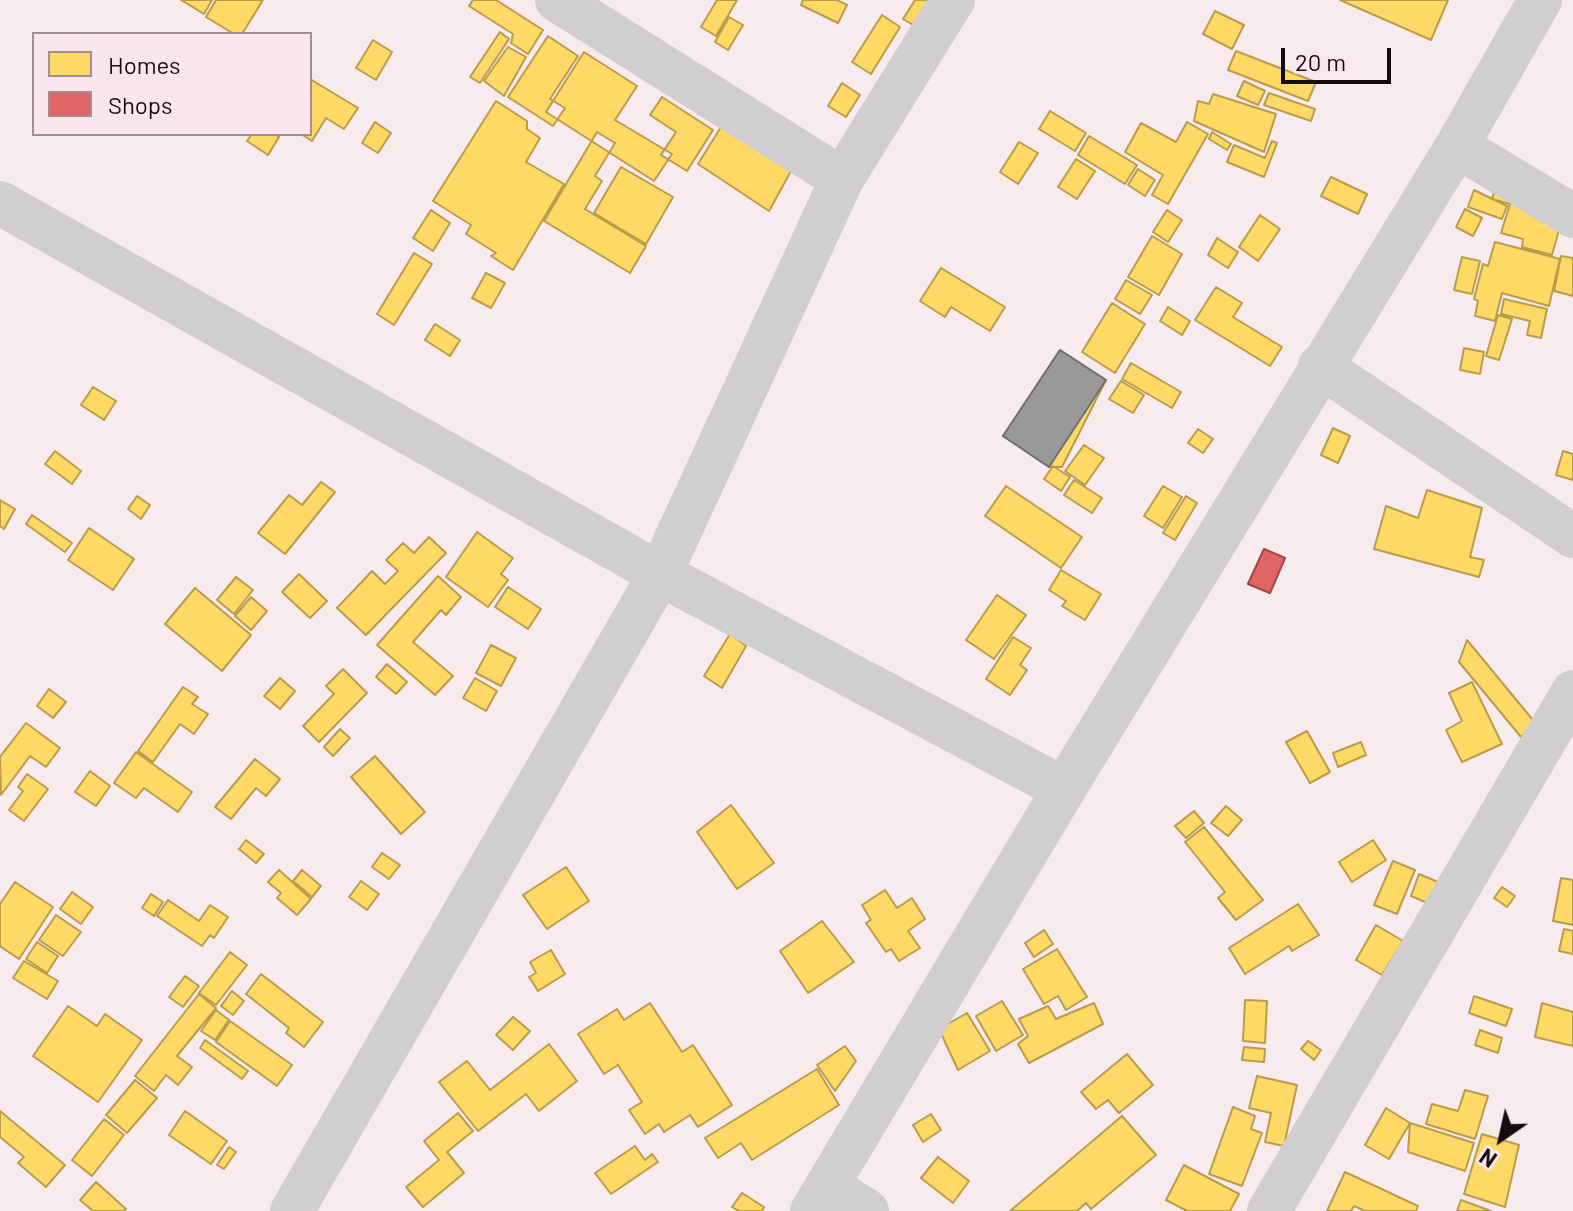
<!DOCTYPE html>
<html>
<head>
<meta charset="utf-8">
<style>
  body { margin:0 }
  #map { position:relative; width:1573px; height:1211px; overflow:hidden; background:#f7ebee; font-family:Barlow,sans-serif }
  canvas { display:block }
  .legend { position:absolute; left:32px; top:32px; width:280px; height:104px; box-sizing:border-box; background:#fde5ec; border:2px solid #a08e94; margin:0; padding:10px 14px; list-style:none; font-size:24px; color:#150c0f }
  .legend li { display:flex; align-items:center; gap:16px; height:40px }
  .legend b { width:40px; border:2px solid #a08e94 }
  .north { position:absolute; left:1461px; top:1099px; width:80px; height:80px; -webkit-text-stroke:6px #fde5ec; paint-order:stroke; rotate:214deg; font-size:22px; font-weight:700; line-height:32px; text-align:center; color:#150c0f }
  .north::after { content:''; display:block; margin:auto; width:28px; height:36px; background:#150c0f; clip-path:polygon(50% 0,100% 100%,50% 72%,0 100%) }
  .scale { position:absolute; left:1281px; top:48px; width:110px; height:36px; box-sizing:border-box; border:4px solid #150c0f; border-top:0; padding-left:10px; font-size:24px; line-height:28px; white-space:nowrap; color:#150c0f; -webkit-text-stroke:6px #fde5ec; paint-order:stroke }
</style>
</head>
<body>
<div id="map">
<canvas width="1573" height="1211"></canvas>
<ul class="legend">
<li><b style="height:22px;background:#ffd966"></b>Homes</li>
<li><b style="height:22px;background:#e06666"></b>Shops</li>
</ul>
<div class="north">N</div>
<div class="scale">20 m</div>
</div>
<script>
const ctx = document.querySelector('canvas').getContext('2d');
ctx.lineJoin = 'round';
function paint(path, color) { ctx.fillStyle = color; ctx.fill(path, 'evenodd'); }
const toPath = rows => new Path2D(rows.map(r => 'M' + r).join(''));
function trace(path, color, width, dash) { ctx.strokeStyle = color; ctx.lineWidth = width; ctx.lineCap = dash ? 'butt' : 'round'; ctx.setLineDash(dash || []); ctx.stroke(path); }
const homes = toPath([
  [181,0,212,0,204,14,181,0],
  [216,0,263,0,242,34,234,34,206,17,216,0],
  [473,0,496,0,543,30,528,54,511,43,513,34,469,6,473,0],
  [717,0,737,0,716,36,701,27,717,0],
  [803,0,837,0,847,5,838,23,801,5,803,0],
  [915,0,940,0,922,30,903,19,915,0],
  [1340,0,1448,0,1431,40,1340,0],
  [1215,11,1244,25,1232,49,1203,34,1215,11],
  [882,15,900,27,871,74,852,62,882,15],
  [729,17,743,25,728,50,715,42,729,17],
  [500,32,509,39,480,83,470,77,500,32],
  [548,36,578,56,550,99,565,108,553,126,508,97,548,36],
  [373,40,392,52,376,80,356,68,373,40],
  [508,47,526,57,504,96,484,81,508,47],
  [1236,51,1316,82,1308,101,1228,70,1236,51],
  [584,52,637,86,615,120,672,154,654,181,546,112,584,52],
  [310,79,358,108,344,129,326,118,312,141,301,134,310,134,310,79],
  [1244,81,1265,91,1258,105,1237,96,1244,81],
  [842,83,860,95,846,117,828,106,842,83],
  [1269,93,1315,109,1311,121,1264,105,1269,93],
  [1213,94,1276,114,1264,152,1194,121,1198,101,1209,104,1213,94],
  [662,97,713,130,687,171,661,155,676,132,650,115,662,97],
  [496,101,527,121,527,129,540,138,526,162,564,184,513,270,491,256,496,253,466,234,471,225,433,201,496,101],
  [1050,111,1086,133,1075,151,1039,129,1050,111],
  [375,122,391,133,378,153,362,143,375,122],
  [1187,122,1208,134,1168,204,1152,195,1163,175,1125,152,1141,123,1176,142,1187,122],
  [721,127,791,171,769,211,698,164,721,127],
  [597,132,615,143,595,176,602,181,585,209,646,246,630,273,544,221,597,132],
  [1212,132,1231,144,1227,150,1209,139,1212,132],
  [252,134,274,134,279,137,268,155,247,141,252,134],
  [1089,136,1137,165,1125,184,1078,155,1089,136],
  [1272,141,1277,143,1264,177,1227,162,1234,145,1265,158,1272,141],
  [1019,142,1038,153,1018,184,1000,172,1019,142],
  [1076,159,1095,171,1077,199,1058,187,1076,159],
  [621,167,673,197,646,244,594,213,621,167],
  [1138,169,1155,180,1145,196,1128,185,1138,169],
  [1499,174,1569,194,1552,255,1522,247,1523,239,1501,233,1510,204,1492,199,1499,174],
  [1331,177,1367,194,1358,214,1321,196,1331,177],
  [1474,190,1507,206,1502,219,1468,207,1474,190],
  [1465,209,1482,218,1473,236,1456,227,1465,209],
  [431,210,450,223,433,251,413,238,431,210],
  [1167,210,1182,220,1168,242,1153,232,1167,210],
  [1260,215,1280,229,1258,261,1239,247,1260,215],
  [1152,236,1182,254,1159,295,1128,277,1152,236],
  [1217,238,1238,252,1228,268,1208,255,1217,238],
  [1495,242,1560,259,1549,306,1502,293,1495,321,1475,316,1478,301,1474,299,1483,264,1488,266,1495,242],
  [414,253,432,264,394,325,377,314,414,253],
  [1561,256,1573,258,1573,296,1554,291,1561,256],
  [1462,257,1480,261,1472,294,1454,290,1462,257],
  [941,268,1005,307,990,331,951,307,945,317,920,301,941,268],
  [486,273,505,283,491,308,472,298,486,273],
  [1126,280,1152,295,1140,314,1115,299,1126,280],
  [1216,287,1242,303,1233,317,1282,347,1270,366,1195,320,1216,287],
  [1504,299,1547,309,1541,338,1527,335,1530,321,1501,314,1504,299],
  [1112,303,1145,324,1115,373,1082,352,1112,303],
  [1168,307,1190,321,1182,335,1160,321,1168,307],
  [1498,315,1512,319,1499,360,1486,356,1498,315],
  [435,324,460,340,450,356,425,340,435,324],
  [1464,348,1484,352,1480,374,1460,370,1464,348],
  [1060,350,1106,380,1062,467,1049,467,1003,436,1060,350],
  [1131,363,1181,392,1172,408,1122,379,1131,363],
  [1121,381,1144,395,1133,413,1109,399,1121,381],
  [93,387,116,401,104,420,81,405,93,387],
  [1333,428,1350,436,1338,463,1321,455,1333,428],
  [1198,429,1213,439,1203,453,1188,443,1198,429],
  [1084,445,1104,458,1085,485,1065,471,1084,445],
  [55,451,81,471,72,484,45,464,55,451],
  [1563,451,1573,454,1573,480,1556,475,1563,451],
  [1053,466,1070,477,1061,491,1044,479,1053,466],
  [1074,480,1102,498,1092,513,1064,495,1074,480],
  [321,482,335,492,285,554,258,533,289,495,302,505,321,482],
  [1006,486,1082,537,1061,568,985,516,1006,486],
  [1163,486,1182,497,1163,528,1144,516,1163,486],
  [1427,490,1482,508,1470,557,1484,560,1479,577,1374,549,1386,506,1418,518,1427,490],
  [137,496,150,505,141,519,128,509,137,496],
  [1186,496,1197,503,1175,540,1163,533,1186,496],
  [0,500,15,509,4,529,0,526,0,500],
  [32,515,72,543,65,552,26,524,32,515],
  [89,528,134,559,113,590,68,560,89,528],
  [477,532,513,558,501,574,508,580,488,607,446,577,477,532],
  [429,537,446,553,366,635,337,608,372,571,385,584,398,571,386,560,403,543,414,553,429,537],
  [1264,549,1285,558,1270,593,1248,584,1264,549],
  [1061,570,1101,594,1085,620,1062,606,1066,601,1049,590,1061,570],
  [299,574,327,601,310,618,282,592,299,574],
  [438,576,461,597,446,615,441,610,413,642,453,676,435,695,377,645,438,576],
  [236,577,253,590,234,614,217,600,236,577],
  [508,587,541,609,528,629,495,607,508,587],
  [195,588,251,635,222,671,165,624,195,588],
  [997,595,1026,615,994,659,966,640,997,595],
  [251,597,267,611,251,630,235,616,251,597],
  [730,634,746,646,722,688,704,676,730,634],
  [1013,637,1031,648,1020,665,1027,670,1010,695,986,679,1013,637],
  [1467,640,1537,725,1521,737,1459,662,1467,640],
  [491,645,516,658,501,686,476,673,491,645],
  [387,664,407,682,396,694,376,677,387,664],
  [343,669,367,693,319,742,303,726,334,694,326,686,343,669],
  [280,678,295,691,280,709,264,696,280,678],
  [475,678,497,691,486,711,463,698,475,678],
  [1472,682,1502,744,1462,762,1446,730,1462,721,1449,693,1472,682],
  [183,687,198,697,192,704,208,714,194,734,180,724,153,762,138,751,183,687],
  [49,689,66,702,53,718,37,706,49,689],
  [26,723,60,748,46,767,30,756,1,795,0,757,26,723],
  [340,729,350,738,333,756,324,747,340,729],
  [1307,731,1330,772,1310,783,1286,742,1307,731],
  [1361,742,1366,755,1338,767,1333,753,1361,742],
  [136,752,192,792,178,812,144,788,136,798,114,783,136,752],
  [375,756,425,812,401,834,351,777,375,756],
  [255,759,280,779,266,796,256,788,231,819,215,807,255,759],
  [90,771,110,786,96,806,75,792,90,771],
  [27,774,48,789,24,821,9,810,23,791,18,787,27,774],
  [731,805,774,863,737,889,697,832,731,805],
  [1226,806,1242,820,1228,836,1211,823,1226,806],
  [1194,811,1204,823,1186,838,1175,826,1194,811],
  [1204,827,1263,900,1236,920,1218,898,1225,892,1185,842,1204,827],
  [246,840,264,854,256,863,239,849,246,840],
  [1373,840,1386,860,1352,882,1339,862,1373,840],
  [382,853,400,865,389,879,372,867,382,853],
  [1393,861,1415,870,1397,914,1374,905,1393,861],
  [566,867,589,901,547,929,523,895,566,867],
  [279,870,311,899,297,915,277,898,281,893,268,882,279,870],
  [302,870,321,886,312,897,293,881,302,870],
  [1419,874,1438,882,1430,904,1411,896,1419,874],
  [1561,878,1573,880,1573,925,1553,921,1561,878],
  [361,881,379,894,367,910,349,897,361,881],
  [15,882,53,907,19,959,0,946,0,904,15,882],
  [1502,887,1515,896,1507,907,1494,898,1502,887],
  [885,890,897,908,912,898,925,919,908,931,920,948,899,961,891,949,886,952,866,923,871,920,862,905,885,890],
  [72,892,93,907,81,924,60,909,72,892],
  [151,894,163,902,154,916,142,908,151,894],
  [168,900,199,921,210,905,228,917,214,938,210,935,202,946,157,916,168,900],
  [1298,904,1319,935,1292,951,1289,946,1245,974,1229,948,1298,904],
  [56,915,81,932,63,956,39,940,56,915],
  [822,921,854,962,808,993,780,951,822,921],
  [1376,925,1403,941,1382,975,1356,960,1376,925],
  [1564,929,1573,931,1573,954,1559,951,1564,929],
  [1044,930,1053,944,1034,957,1025,943,1044,930],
  [37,942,58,956,47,973,26,959,37,942],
  [1057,949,1087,997,1066,1010,1058,996,1044,1004,1023,969,1057,949],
  [551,950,565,974,538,991,529,977,536,973,530,962,551,950],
  [230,952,247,965,216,1005,199,993,230,952],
  [24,961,58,981,47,999,13,978,24,961],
  [261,974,323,1022,304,1047,286,1033,289,1028,246,994,261,974],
  [185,976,199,986,183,1007,169,997,185,976],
  [232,991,244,1001,233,1015,221,1006,232,991],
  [199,994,216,1008,177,1056,192,1067,178,1085,166,1075,154,1091,135,1076,199,994],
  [1474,996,1512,1009,1506,1026,1469,1013,1474,996],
  [1245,1000,1267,1001,1265,1043,1243,1041,1245,1000],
  [1002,1001,1023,1035,996,1051,976,1016,1002,1001],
  [650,1003,682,1052,693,1045,732,1105,698,1127,690,1115,664,1132,659,1124,645,1134,629,1110,642,1102,618,1065,604,1074,578,1034,617,1009,624,1020,650,1003],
  [1094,1003,1103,1024,1029,1063,1018,1044,1028,1036,1019,1019,1048,1006,1056,1019,1094,1003],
  [1542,1003,1573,1012,1573,1046,1535,1037,1542,1003],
  [68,1006,97,1026,105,1014,142,1040,98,1102,33,1056,68,1006],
  [216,1010,229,1020,215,1040,201,1031,216,1010],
  [967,1013,990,1051,958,1070,939,1029,967,1013],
  [513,1017,530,1031,513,1050,496,1035,513,1017],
  [230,1021,292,1065,277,1086,216,1042,230,1021],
  [1480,1030,1502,1038,1498,1053,1475,1045,1480,1030],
  [205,1040,248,1071,242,1079,200,1048,205,1040],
  [1308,1041,1321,1050,1314,1060,1301,1049,1308,1041],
  [549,1044,577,1081,539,1111,526,1094,478,1131,439,1082,467,1061,490,1090,549,1044],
  [845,1046,856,1061,835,1091,817,1065,845,1046],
  [1244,1047,1265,1049,1264,1062,1242,1060,1244,1047],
  [1127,1054,1153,1085,1119,1113,1108,1100,1096,1109,1081,1092,1127,1054],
  [817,1069,839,1105,752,1160,741,1143,718,1158,705,1138,817,1069],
  [1257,1076,1297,1085,1284,1146,1265,1142,1271,1113,1249,1108,1257,1076],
  [135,1080,157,1098,127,1133,106,1115,135,1080],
  [1465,1090,1488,1096,1475,1139,1426,1124,1432,1104,1458,1111,1465,1090],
  [1233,1107,1255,1116,1251,1129,1262,1133,1242,1186,1209,1174,1233,1107],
  [1386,1108,1410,1123,1389,1159,1365,1145,1386,1108],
  [0,1111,65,1165,46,1187,18,1163,24,1157,0,1137,0,1111],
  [185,1111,227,1141,211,1164,169,1135,185,1111],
  [458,1113,473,1131,447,1152,464,1173,423,1207,406,1187,439,1160,424,1141,458,1113],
  [931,1114,941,1130,923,1142,913,1125,931,1114],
  [1122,1116,1156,1155,1091,1209,1086,1203,1077,1211,1010,1211,1122,1116],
  [104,1119,124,1135,92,1176,72,1160,104,1119],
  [1410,1123,1474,1143,1465,1171,1408,1152,1410,1123],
  [1482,1134,1519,1145,1505,1207,1464,1194,1482,1134],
  [635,1146,645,1160,652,1154,658,1162,611,1194,595,1173,635,1146],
  [229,1147,236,1152,224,1169,217,1165,229,1147],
  [938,1157,969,1181,953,1203,921,1178,938,1157],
  [1184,1165,1239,1194,1230,1211,1187,1211,1166,1200,1184,1165],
  [1345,1172,1418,1206,1416,1211,1365,1211,1354,1206,1351,1211,1327,1211,1345,1172],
  [96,1182,126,1209,124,1211,93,1211,80,1200,96,1182],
  [742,1193,764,1207,762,1211,739,1211,732,1207,742,1193],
  [1461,1200,1491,1211,1457,1211,1461,1200]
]);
const shops = toPath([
  [1264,549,1285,558,1270,593,1248,584,1264,549]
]);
const industry = toPath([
  [1060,350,1106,380,1049,467,1003,436,1060,350]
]);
const minor = toPath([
  [557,0,842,179],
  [1457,146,1573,216],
  [0,203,660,574,1064,789],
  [1320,366,1573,536],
  [828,1186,867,1211],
  [292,1211,660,574,842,179,953,0],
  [812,1211,1064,789,1457,146,1540,0],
  [1269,1211,1573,692]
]);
paint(homes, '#ffd966');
trace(homes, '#b99c4c', 2);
paint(shops, '#e06666');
trace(shops, '#a34b4c', 2);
paint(industry, '#999');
trace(industry, '#716f70', 2);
trace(minor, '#d1cecf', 44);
</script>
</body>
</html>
